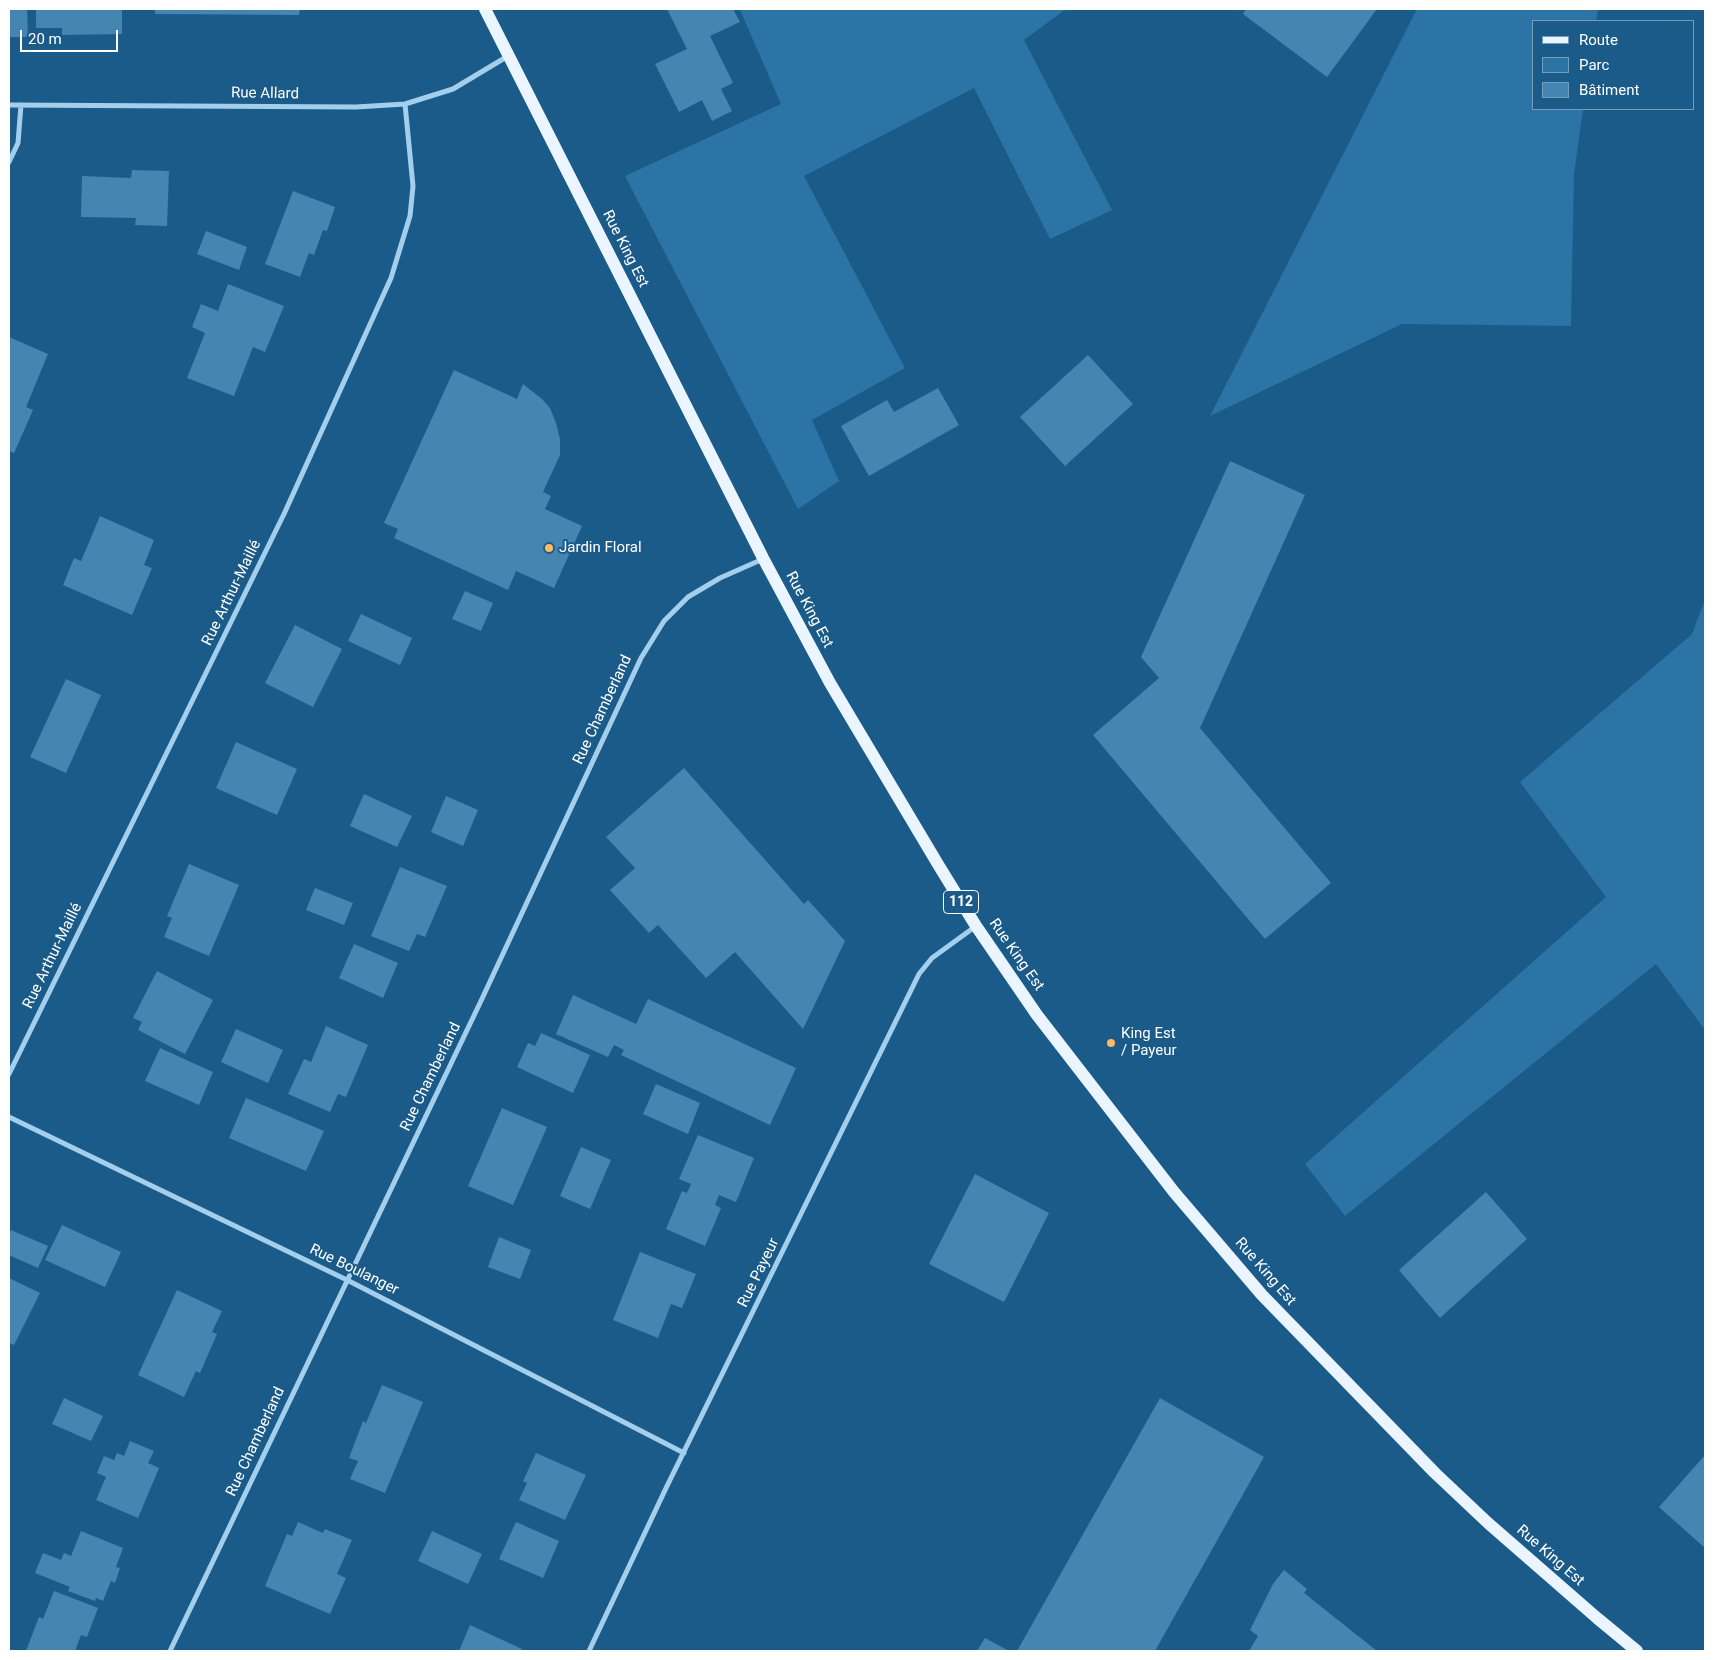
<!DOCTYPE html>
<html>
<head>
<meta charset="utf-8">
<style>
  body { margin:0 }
  #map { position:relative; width:1714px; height:1660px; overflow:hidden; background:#1b5b89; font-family:Roboto,sans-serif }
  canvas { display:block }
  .frame { position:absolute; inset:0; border:10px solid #fff; pointer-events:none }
  .legend { position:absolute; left:1532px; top:20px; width:162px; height:90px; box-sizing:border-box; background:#1b5b89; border:1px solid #769db8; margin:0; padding:6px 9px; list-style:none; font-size:15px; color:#fff }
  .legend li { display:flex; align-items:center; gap:10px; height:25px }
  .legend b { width:25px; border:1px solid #769db8 }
  .scale { position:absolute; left:20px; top:30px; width:98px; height:22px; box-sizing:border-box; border:2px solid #fff; border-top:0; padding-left:6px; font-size:15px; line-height:18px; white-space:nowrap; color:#fff; -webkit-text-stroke:4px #1b5b89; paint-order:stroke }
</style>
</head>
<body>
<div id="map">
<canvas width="1714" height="1660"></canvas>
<div class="frame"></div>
<ul class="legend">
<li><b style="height:6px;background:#eaf5ff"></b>Route</li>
<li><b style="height:14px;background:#2b74a5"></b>Parc</li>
<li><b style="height:14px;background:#4485b2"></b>Bâtiment</li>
</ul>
<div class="scale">20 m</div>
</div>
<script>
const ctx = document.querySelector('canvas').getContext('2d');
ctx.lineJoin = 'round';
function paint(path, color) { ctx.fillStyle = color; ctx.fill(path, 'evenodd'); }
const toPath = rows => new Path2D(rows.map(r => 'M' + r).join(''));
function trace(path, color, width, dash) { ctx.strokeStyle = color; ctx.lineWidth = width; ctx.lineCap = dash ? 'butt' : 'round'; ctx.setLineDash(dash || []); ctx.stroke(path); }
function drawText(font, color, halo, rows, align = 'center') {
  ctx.font = font + ' Roboto,sans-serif'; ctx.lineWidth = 4; ctx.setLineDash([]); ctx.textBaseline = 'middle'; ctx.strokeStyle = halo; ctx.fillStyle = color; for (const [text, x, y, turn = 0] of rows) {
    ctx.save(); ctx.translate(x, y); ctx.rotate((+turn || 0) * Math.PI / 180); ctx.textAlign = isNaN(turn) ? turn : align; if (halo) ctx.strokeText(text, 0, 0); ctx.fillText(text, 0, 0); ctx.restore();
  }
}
const green = toPath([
  [743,9,1066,9,1024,40,1112,210,1050,239,974,88,804,176,905,368,812,420,839,481,798,509,625,176,781,104,740,10],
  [1417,9,1598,9,1596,21,1533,21,1533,109,1583,109,1574,174,1571,326,1402,324,1210,416],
  [1705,600,1705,1030,1656,964,1345,1216,1305,1164,1606,897,1520,782,1692,634]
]);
const building = toPath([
  [9,9,27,9,28,37,9,37],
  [36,9,122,9,122,34,62,35,62,28,36,28],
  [155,9,300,9,299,15,155,14],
  [667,9,733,9,740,22,710,36,733,83,721,89,732,111,712,121,702,100,679,112,655,64,687,49],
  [1246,9,1377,9,1327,77,1243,14],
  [132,170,169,171,167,226,135,225,136,218,81,217,82,176,131,178],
  [293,191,335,207,327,231,323,230,314,255,309,253,300,277,265,264],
  [206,231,247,247,239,270,197,254],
  [228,284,284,306,265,352,253,347,234,396,187,378,205,333,192,327,201,304,218,311],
  [9,337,48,354,26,407,33,410,14,453,9,451],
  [1088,355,1133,404,1065,466,1020,417],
  [454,370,517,399,523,384,542,399,550,408,556,423,560,439,560,455,543,492,551,496,545,509,582,526,554,588,516,571,508,590,394,538,398,529,384,523],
  [938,388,959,425,869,476,841,426,887,400,894,412],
  [1230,461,1305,495,1200,728,1331,883,1265,939,1093,735,1159,678,1141,657],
  [100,516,154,540,144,565,152,568,132,615,63,585,74,558,81,561],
  [465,591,493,603,481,631,452,619],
  [361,614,412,638,400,665,348,641],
  [295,625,342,649,313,707,265,683],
  [66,679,101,695,66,773,30,757],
  [236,742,297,769,277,815,216,788],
  [684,768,804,904,808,900,845,941,803,1029,735,952,706,978,658,925,649,933,610,890,635,868,606,837],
  [364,794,412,816,397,847,350,826],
  [446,796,478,810,463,846,431,832],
  [189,864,239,885,209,956,164,937,172,918,167,916],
  [400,867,447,886,425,937,417,934,409,951,371,936],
  [315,888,353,903,344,925,306,910],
  [354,944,398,963,383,998,339,978],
  [157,971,213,1000,185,1054,138,1030,142,1022,133,1018],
  [573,995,636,1024,648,999,796,1068,770,1125,621,1055,624,1050,614,1045,608,1057,556,1034],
  [326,1026,368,1045,346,1097,338,1094,330,1112,288,1094,304,1059,311,1062],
  [236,1029,283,1050,268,1083,221,1062],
  [541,1033,590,1055,573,1093,517,1067,528,1043,535,1046],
  [160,1048,213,1072,199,1105,145,1081],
  [656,1084,700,1103,688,1134,643,1114],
  [246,1098,324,1131,306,1171,229,1138],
  [502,1108,547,1127,513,1205,468,1186],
  [698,1135,754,1158,736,1202,719,1195,715,1205,721,1208,705,1246,666,1229,682,1191,687,1193,691,1184,679,1179],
  [581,1147,611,1160,590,1209,560,1196],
  [975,1174,1049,1213,1004,1302,929,1264],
  [1486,1192,1527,1239,1440,1318,1399,1270],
  [62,1225,121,1252,105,1287,45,1260],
  [11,1230,48,1246,38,1268,9,1255,9,1234],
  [499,1237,531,1250,520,1279,488,1267],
  [640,1252,696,1274,682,1308,671,1304,658,1338,613,1320],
  [9,1278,40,1293,14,1345,9,1343],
  [177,1290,222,1311,212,1332,217,1334,200,1373,196,1371,184,1397,138,1375],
  [382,1385,423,1402,385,1493,350,1479,358,1461,349,1458,363,1421,366,1423],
  [64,1398,103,1416,91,1441,52,1424],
  [1160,1398,1264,1457,1155,1651,1017,1651],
  [130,1441,154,1451,148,1463,159,1468,138,1518,96,1500,106,1477,97,1473,104,1456,114,1460,117,1453,124,1456],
  [536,1453,586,1475,565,1520,519,1500,527,1483,523,1481],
  [1705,1455,1705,1548,1659,1507],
  [298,1522,323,1533,325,1529,352,1540,337,1574,346,1578,330,1614,265,1586,287,1534,292,1536],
  [516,1522,559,1541,543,1578,499,1559],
  [81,1531,123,1548,116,1567,120,1568,115,1583,111,1581,103,1601,96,1598,95,1601,68,1591,70,1587,35,1573,43,1553,61,1560,64,1553,71,1556],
  [432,1531,482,1554,468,1584,418,1561],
  [1284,1570,1307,1589,1304,1593,1377,1651,1249,1651,1258,1636,1250,1630,1273,1584],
  [54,1591,98,1608,87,1637,81,1635,75,1651,26,1651,39,1617,43,1619],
  [470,1625,522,1649,521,1651,459,1651],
  [985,1638,1009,1651,977,1651]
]);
const minor = toPath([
  [9,105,356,107,405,104,453,89,508,56],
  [9,162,18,143,21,105],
  [9,1074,284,514,391,278,410,216,413,186,405,104],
  [9,1117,347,1280,684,1453],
  [170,1651,480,1003,641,658,664,621,688,597,720,578,763,559],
  [589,1651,667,1486,919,974,932,958,976,926]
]);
const primary = toPath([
  [485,9,763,558,830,683,939,866,976,926,1037,1015,1174,1192,1262,1295,1435,1473,1488,1523,1597,1618,1637,1651]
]);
const markers = [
  [549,548,5,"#feba61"],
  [1111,1043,5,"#feba61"]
];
const shields = [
  [961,902,35]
];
const shieldNames = [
  ["112",961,902]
];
const streetNames = [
  ["Rue Allard",265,94,1],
  ["Rue King Est",625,249,63],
  ["Rue Arthur-Maillé",232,593,-64],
  ["Rue King Est",809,610,62],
  ["Rue Chamberland",603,710,-65],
  ["Rue King Est",1016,955,55],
  ["Rue Arthur-Maillé",53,956,-64],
  ["Rue Chamberland",431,1077,-64],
  ["Rue Boulanger",354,1270,26],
  ["Rue King Est",1265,1272,49],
  ["Rue Payeur",759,1273,-64],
  ["Rue Chamberland",256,1442,-65],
  ["Rue King Est",1550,1556,41]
];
const poiNames = [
  ["Jardin Floral",559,548],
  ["King Est",1121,1034],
  ["/ Payeur",1121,1051]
];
paint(green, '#2b74a5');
paint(building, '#4485b2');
trace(minor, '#a4cfec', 5);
trace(primary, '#eaf5ff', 12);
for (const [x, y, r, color] of markers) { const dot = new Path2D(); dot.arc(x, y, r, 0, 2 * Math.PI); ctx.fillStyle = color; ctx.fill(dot); trace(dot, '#1b5b89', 2); }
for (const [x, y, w] of shields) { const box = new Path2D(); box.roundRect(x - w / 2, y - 11.5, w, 23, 4); ctx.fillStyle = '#1b5b89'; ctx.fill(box); trace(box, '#fff', 1); }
drawText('bold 14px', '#fff', null, shieldNames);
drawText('15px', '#fff', '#1b5b89', streetNames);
drawText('15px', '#fff', '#1b5b89', poiNames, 'left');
</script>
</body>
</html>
